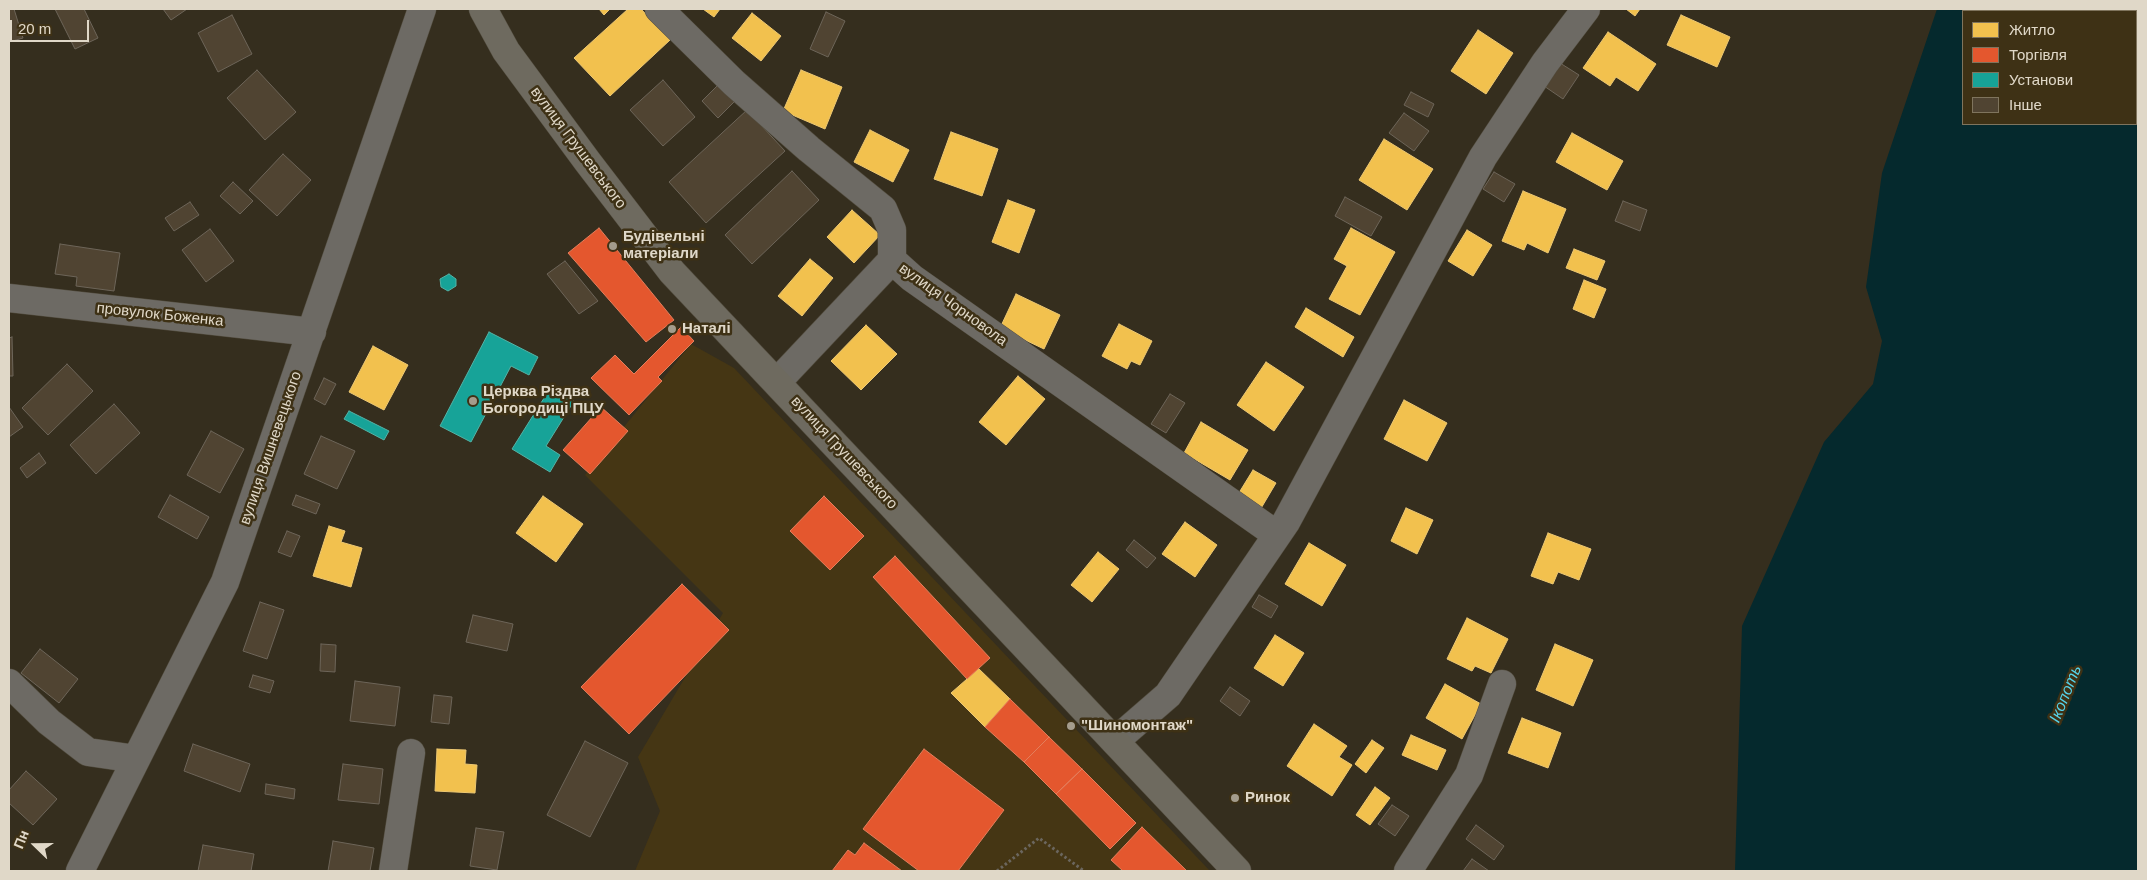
<!DOCTYPE html>
<html>
<head>
<meta charset="utf-8">
<style>
  body { margin:0 }
  #map { position:relative; width:2147px; height:880px; overflow:hidden; background:#352e1e; font-family:Helvetica,sans-serif }
  canvas { display:block }
  .frame { position:absolute; inset:0; border:10px solid #e0d8c8; pointer-events:none }
  .legend { position:absolute; left:1962px; top:10px; width:175px; height:115px; box-sizing:border-box; background:#3e3115; border:1px solid #7f745d; margin:0; padding:6px 9px; list-style:none; font-size:15px; color:#e0d8c8 }
  .legend li { display:flex; align-items:center; gap:10px; height:25px }
  .legend b { width:25px; border:1px solid #7f745d }
  .north { position:absolute; left:10px; top:820px; width:50px; height:50px; -webkit-text-stroke:4px #3e3115; paint-order:stroke; rotate:292deg; font-size:14px; font-weight:700; line-height:20px; text-align:center; color:#e0d8c8 }
  .north::after { content:''; display:block; margin:auto; width:18px; height:22px; background:#e0d8c8; clip-path:polygon(50% 0,100% 100%,50% 72%,0 100%) }
  .scale { position:absolute; left:10px; top:20px; width:79px; height:22px; box-sizing:border-box; border:2px solid #e0d8c8; border-top:0; padding-left:6px; font-size:15px; line-height:18px; white-space:nowrap; color:#e0d8c8; -webkit-text-stroke:4px #3e3115; paint-order:stroke }
</style>
</head>
<body>
<div id="map">
<canvas width="2147" height="880"></canvas>
<div class="frame"></div>
<ul class="legend">
<li><b style="height:14px;background:#f2c14e"></b>Житло</li>
<li><b style="height:14px;background:#e4572e"></b>Торгівля</li>
<li><b style="height:14px;background:#17a398"></b>Установи</li>
<li><b style="height:14px;background:#504432"></b>Інше</li>
</ul>
<div class="north">Пн</div>
<div class="scale">20 m</div>
</div>
<script>
const ctx = document.querySelector('canvas').getContext('2d');
ctx.lineJoin = 'round';
function paint(path, color) { ctx.fillStyle = color; ctx.fill(path, 'evenodd'); }
const toPath = rows => new Path2D(rows.map(r => 'M' + r).join(''));
function trace(path, color, width, dash) { ctx.strokeStyle = color; ctx.lineWidth = width; ctx.lineCap = dash ? 'butt' : 'round'; ctx.setLineDash(dash || []); ctx.stroke(path); }
function drawText(font, color, halo, rows, align = 'center') {
  ctx.font = font + ' Helvetica,sans-serif'; ctx.lineWidth = 5; ctx.setLineDash([]); ctx.textBaseline = 'middle'; ctx.strokeStyle = halo; ctx.fillStyle = color; for (const [text, x, y, turn = 0] of rows) {
    ctx.save(); ctx.translate(x, y); ctx.rotate((+turn || 0) * Math.PI / 180); ctx.textAlign = isNaN(turn) ? turn : align; if (halo) ctx.strokeText(text, 0, 0); ctx.fillText(text, 0, 0); ctx.restore();
  }
}
const built = toPath([
  [691,344,734,368,1210,871,635,871,660,811,638,757,723,613,585,475]
]);
const water = toPath([
  [1937,9,2138,9,2138,871,1735,871,1742,626,1824,442,1873,384,1882,341,1866,287,1882,173],
  [1963,11,2136,11,2136,124,1963,124]
]);
const homes = toPath([
  [599,9,610,9,604,15,599,9],
  [628,9,641,9,670,40,610,96,574,58,628,9],
  [703,9,720,9,714,17,703,9],
  [1626,9,1640,9,1635,16,1626,9],
  [752,13,781,36,761,61,732,38,752,13],
  [1681,15,1730,37,1717,67,1667,45,1681,15],
  [1478,30,1513,53,1486,94,1451,71,1478,30],
  [1608,32,1656,64,1638,91,1616,77,1610,86,1583,68,1608,32],
  [801,70,842,87,825,129,783,111,801,70],
  [870,130,909,150,893,182,854,162,870,130],
  [951,132,998,149,982,196,934,179,951,132],
  [1572,133,1623,161,1607,190,1556,162,1572,133],
  [1384,139,1433,169,1407,210,1359,180,1384,139],
  [1523,191,1566,209,1548,253,1527,243,1524,250,1502,241,1523,191],
  [1008,200,1035,210,1019,253,992,242,1008,200],
  [852,210,880,235,854,263,827,237,852,210],
  [1351,228,1395,252,1360,315,1329,299,1347,266,1334,259,1351,228],
  [1467,230,1492,245,1473,276,1448,261,1467,230],
  [1574,249,1605,261,1597,280,1566,268,1574,249],
  [810,259,833,278,802,316,778,296,810,259],
  [1584,280,1606,289,1594,318,1573,309,1584,280],
  [1016,294,1060,315,1044,349,1000,328,1016,294],
  [1306,308,1354,337,1343,357,1295,327,1306,308],
  [1119,324,1152,341,1140,365,1131,361,1127,369,1102,356,1119,324],
  [866,325,897,354,861,390,831,361,866,325],
  [373,346,408,365,384,410,349,392,373,346],
  [1266,362,1304,387,1274,431,1237,405,1266,362],
  [1018,376,1045,399,1006,445,979,422,1018,376],
  [1404,400,1447,423,1427,461,1384,439,1404,400],
  [1201,422,1248,450,1230,480,1184,453,1201,422],
  [1253,470,1276,483,1260,510,1237,496,1253,470],
  [543,496,583,524,556,562,516,533,543,496],
  [1406,508,1433,520,1417,554,1391,541,1406,508],
  [1185,522,1217,545,1195,577,1162,554,1185,522],
  [329,526,345,531,341,542,362,548,351,587,313,576,329,526],
  [1548,533,1591,549,1579,580,1558,572,1553,584,1531,576,1548,533],
  [1309,543,1346,565,1322,606,1285,584,1309,543],
  [1098,552,1119,569,1092,602,1071,585,1098,552],
  [1467,618,1508,639,1491,673,1475,666,1472,671,1447,659,1467,618],
  [1275,635,1304,653,1283,686,1254,668,1275,635],
  [1555,644,1593,660,1573,706,1536,690,1555,644],
  [977,667,1011,700,985,727,951,693,967,679,977,667],
  [1445,684,1481,704,1462,739,1426,718,1445,684],
  [1522,718,1561,733,1548,768,1508,753,1522,718],
  [1314,724,1347,746,1339,757,1352,765,1332,796,1287,766,1314,724],
  [1411,735,1446,750,1437,770,1402,755,1411,735],
  [1372,740,1384,748,1366,773,1355,764,1372,740],
  [437,749,466,750,465,764,477,765,475,793,435,791,437,749],
  [1375,787,1390,798,1370,825,1356,815,1375,787]
]);
const shops = toPath([
  [599,228,674,320,646,342,568,253,599,228],
  [681,327,694,341,658,377,662,381,629,415,591,378,615,355,634,374,681,327],
  [601,407,628,431,590,474,563,450,601,407],
  [824,496,864,536,830,570,790,531,824,496],
  [895,556,990,658,967,679,873,577,895,556],
  [682,584,729,630,629,734,581,687,682,584],
  [1010,699,1049,737,1024,762,985,727,1010,699],
  [1049,737,1082,769,1056,794,1024,762,1049,737],
  [924,749,1004,810,958,871,919,871,863,829,924,749],
  [1082,769,1136,823,1110,849,1056,794,1082,769],
  [1142,827,1187,871,1123,871,1111,860,1142,827],
  [864,843,902,871,832,871,848,850,855,855,864,843]
]);
const public = toPath([
  [449,274,456,279,456,286,448,291,441,287,440,279,449,274],
  [489,332,538,357,529,375,511,366,471,442,440,426,489,332],
  [551,387,574,401,546,446,560,455,550,472,512,449,551,387],
  [349,411,389,431,384,440,344,419,349,411]
]);
const building = toPath([
  [9,9,14,9,23,38,9,42,9,9],
  [55,9,84,9,98,38,75,49,55,9],
  [163,9,187,9,171,20,163,9],
  [826,12,845,21,828,57,810,49,826,12],
  [232,15,252,54,218,72,198,33,232,15],
  [1560,63,1579,75,1563,99,1544,86,1560,63],
  [257,70,296,112,265,140,227,98,257,70],
  [663,80,695,117,663,146,630,110,663,80],
  [721,82,737,99,718,118,702,101,721,82],
  [1411,92,1434,104,1428,117,1404,105,1411,92],
  [747,110,785,151,706,223,669,182,747,110],
  [1404,113,1429,131,1414,151,1389,133,1404,113],
  [283,154,311,180,277,216,249,190,283,154],
  [792,171,819,200,752,264,725,235,792,171],
  [1494,172,1515,184,1504,202,1483,189,1494,172],
  [233,182,253,201,240,214,220,196,233,182],
  [1345,197,1382,217,1371,236,1335,216,1345,197],
  [1623,201,1647,210,1640,231,1615,221,1623,201],
  [190,202,199,215,174,231,165,218,190,202],
  [210,229,234,261,206,282,182,250,210,229],
  [60,244,120,253,114,291,76,286,77,277,55,274,60,244],
  [565,261,598,301,579,314,547,274,565,261],
  [12,337,13,376,9,376,9,338,12,337],
  [67,364,93,391,48,435,22,408,67,364],
  [324,378,336,384,325,405,314,399,324,378],
  [1170,394,1185,403,1166,433,1151,424,1170,394],
  [114,404,140,433,96,474,70,445,114,404],
  [9,407,23,427,9,437,9,407],
  [211,431,244,449,220,493,187,475,211,431],
  [321,436,355,451,337,489,304,474,321,436],
  [39,453,46,463,27,478,20,468,39,453],
  [170,495,209,517,197,539,158,517,170,495],
  [296,495,320,504,316,514,292,505,296,495],
  [287,531,300,536,291,557,278,552,287,531],
  [1134,540,1156,558,1147,568,1126,550,1134,540],
  [1259,595,1278,606,1271,618,1252,607,1259,595],
  [260,602,284,610,267,659,243,651,260,602],
  [473,615,513,624,507,651,466,642,473,615],
  [321,644,336,645,335,672,320,671,321,644],
  [40,649,78,679,59,703,21,673,40,649],
  [253,675,274,681,270,693,249,687,253,675],
  [355,681,400,687,395,726,350,721,355,681],
  [1230,687,1250,701,1240,716,1220,701,1230,687],
  [434,695,452,697,449,724,431,722,434,695],
  [585,741,628,763,590,837,547,815,585,741],
  [193,744,250,764,240,792,184,771,193,744],
  [343,764,383,769,379,804,338,800,343,764],
  [26,771,57,799,33,825,9,803,9,790,26,771],
  [266,784,295,789,294,799,265,794,266,784],
  [1392,805,1409,816,1395,836,1378,824,1392,805],
  [1476,825,1504,846,1494,860,1466,839,1476,825],
  [476,828,504,832,497,870,470,866,476,828],
  [333,841,374,848,370,871,328,871,333,841],
  [203,845,254,854,251,871,198,871,203,845],
  [1472,859,1489,871,1463,871,1472,859]
]);
const path = toPath([
  [997,871,1039,838,1084,871]
]);
const minor = toPath([
  [659,9,734,83,809,149,883,209,892,230,892,260,912,278,1277,535],
  [9,298,312,332],
  [777,382,892,260],
  [9,683,49,722,88,752,136,759],
  [1115,741,1168,695,1286,522,1483,157,1545,63,1586,9],
  [80,871,225,582,422,9],
  [393,871,411,753],
  [1408,871,1469,775,1502,684]
]);
const major = toPath([
  [483,9,506,51,587,161,672,272,1237,871]
]);
const markers = [
  [613,246,5,"#a49c8c"],
  [672,329,5,"#a49c8c"],
  [473,401,5,"#a49c8c"],
  [1071,726,5,"#a49c8c"],
  [1235,798,5,"#a49c8c"]
];
const streetNames = [
  ["вулиця Грушевського",578,148,53],
  ["вулиця Чорновола",953,305,36],
  ["провулок Боженка",160,315,6],
  ["вулиця Вишневецького",271,448,-71],
  ["вулиця Грушевського",844,453,47]
];
const poiNames = [
  ["Будівельні",623,237],
  ["матеріали",623,254],
  ["Наталі",682,329],
  ["Церква Різдва",483,392],
  ["Богородиці ПЦУ",483,409],
  ["\"Шиномонтаж\"",1081,726],
  ["Ринок",1245,798]
];
const waterNames = [
  ["Ікопоть",2066,694,-68]
];
paint(built, '#453614');
paint(water, '#05292d');
paint(homes, '#f2c14e');
trace(homes, '#edc873', 1);
paint(shops, '#e4572e');
trace(shops, '#e37e5c', 1);
paint(public, '#17a398');
trace(public, '#53b3a6', 1);
paint(building, '#504432');
trace(building, '#6d6559', 1);
trace(minor, '#524c3e', 29);
trace(major, '#524c3e', 29);
trace(path, '#6b665e', 3, [2.5, 2.5]);
trace(minor, '#6d6a64', 28);
trace(major, '#6e6a5f', 28);
for (const [x, y, r, color] of markers) { const dot = new Path2D(); dot.arc(x, y, r, 0, 2 * Math.PI); ctx.fillStyle = color; ctx.fill(dot); trace(dot, '#3e3115', 2); }
drawText('15px', '#e0d8c8', '#3e3115', streetNames);
drawText('bold 15px', '#e0d8c8', '#3e3115', poiNames, 'left');
drawText('italic 16px', '#55d3ea', '#3e3115', waterNames);
</script>
</body>
</html>
